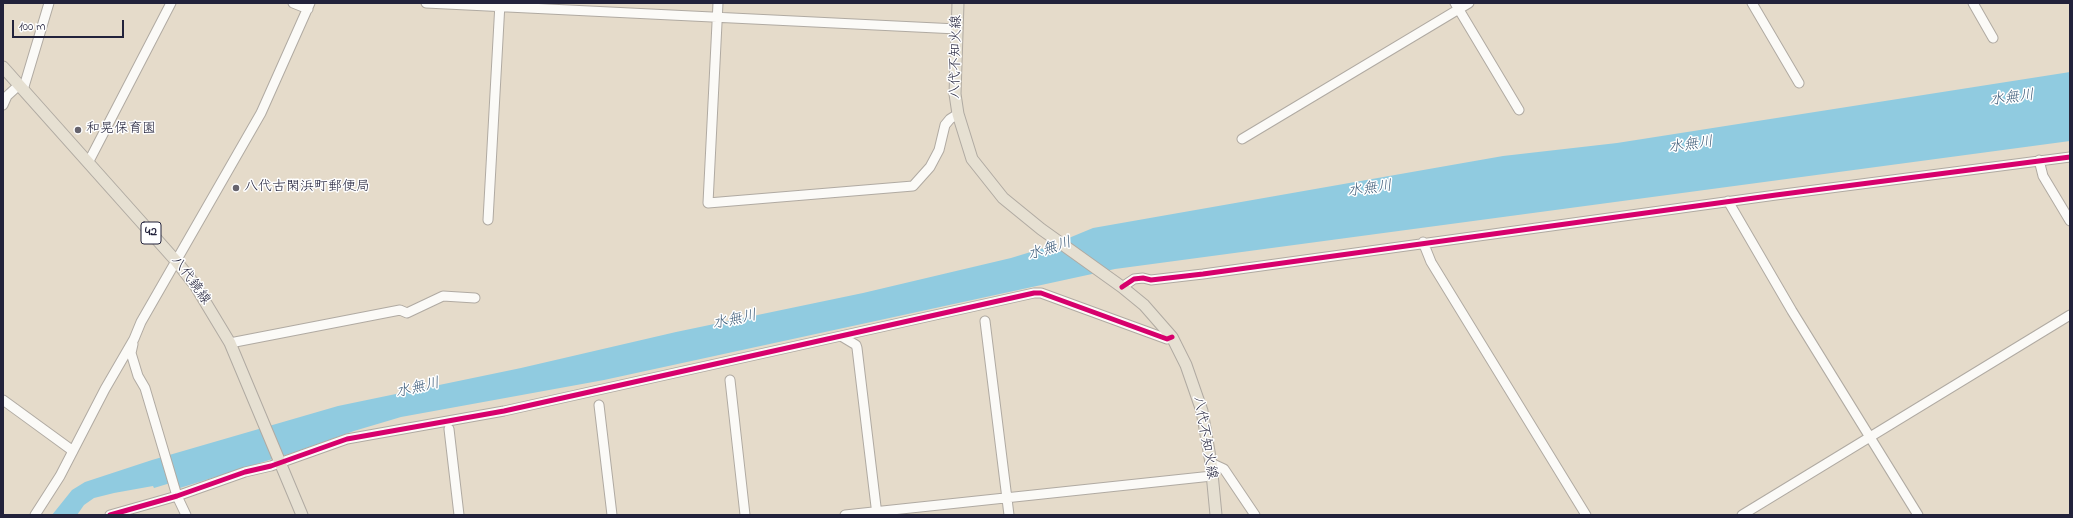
<!DOCTYPE html>
<html>
<head>
<meta charset="utf-8">
<style>
  body { margin:0 }
  #map { position:relative; width:2073px; height:518px; overflow:hidden; background:#e5dbca; font-family:"Indie Flower",sans-serif }
  canvas { display:block }
  .frame { position:absolute; inset:0; border:4px solid #22223b; pointer-events:none }
  .scale { position:absolute; left:12px; top:20px; width:112px; height:18px; box-sizing:border-box; border:2px solid #22223b; border-top:0; padding-left:5px; font-size:12px; line-height:14px; white-space:nowrap; color:#22223b; -webkit-text-stroke:3px #fff; paint-order:stroke }
</style>
</head>
<body>
<div id="map">
<canvas width="2073" height="518"></canvas>
<div class="frame"></div>
<div class="scale">100 m</div>
</div>
<script>
const ctx = document.querySelector('canvas').getContext('2d');
ctx.lineJoin = 'round';
function paint(path, color) { ctx.fillStyle = color; ctx.fill(path, 'evenodd'); }
const toPath = rows => new Path2D(rows.map(r => 'M' + r).join(''));
function trace(path, color, width, dash) { ctx.strokeStyle = color; ctx.lineWidth = width; ctx.lineCap = dash ? 'butt' : 'round'; ctx.setLineDash(dash || []); ctx.stroke(path); }
function drawText(font, color, halo, rows, align = 'center') {
  ctx.font = font + ' "Indie Flower","Klee One",sans-serif'; ctx.lineWidth = 3; ctx.setLineDash([]); ctx.textBaseline = 'middle'; ctx.strokeStyle = halo; ctx.fillStyle = color; for (const [text, x, y, turn = 0] of rows) {
    ctx.save(); ctx.translate(x, y); ctx.rotate((+turn || 0) * Math.PI / 180); ctx.textAlign = isNaN(turn) ? turn : align; if (halo) ctx.strokeText(text, 0, 0); ctx.fillText(text, 0, 0); ctx.restore();
  }
}
const water = toPath([
  [2070,72,2070,141,1115,269,604,380,401,417,354,431,295,452,180,488,177,481,154,488,153,486,114,493,94,498,84,505,77,515,52,515,72,490,85,482,152,460,338,406,521,368,676,332,863,293,1011,258,1047,247,1093,228,1503,156,1617,143]
]);
const minor = toPath([
  [293,3,308,9],
  [426,3,957,29],
  [718,3,708,203,913,186,930,167,939,150,945,125,950,119,958,114],
  [1455,3,1519,110],
  [1752,3,1799,83],
  [1973,3,1993,38],
  [23,90,49,3],
  [3,105,7,96,19,85],
  [1242,139,1469,3],
  [2039,160,2043,176,2070,221],
  [88,163,171,3],
  [1728,201,1792,311,1918,515],
  [488,220,500,3],
  [1423,242,1431,262,1586,515],
  [1122,287,1134,279,1143,278,1151,280,1203,274,1776,195,2070,157],
  [985,321,1009,515],
  [841,336,856,345,857,348,877,515],
  [230,343,400,310,407,313,443,296,475,298],
  [133,344,131,353,138,376,145,388,177,496,186,515],
  [730,380,745,515],
  [3,400,73,451],
  [599,405,612,515],
  [449,429,459,515],
  [1211,463,1224,469,1255,515],
  [35,515,60,476,105,389,134,339,141,322,261,113,310,3],
  [110,515,177,496,245,472,271,466,347,439,504,411,1034,293,1041,293,1167,339,1172,337],
  [845,515,1212,476],
  [1742,515,2070,315]
]);
const major = toPath([
  [958,3,955,94,958,114,972,159,1003,198,1041,229,1122,287,1144,305,1172,337,1186,365,1202,411,1211,463,1216,515],
  [3,67,176,261,195,285,230,343,302,515]
]);
const cycleway = toPath([
  [1122,287,1134,279,1143,278,1151,280,1203,274,1776,195,2070,157],
  [110,515,177,496,245,472,271,466,347,439,504,411,1034,293,1041,293,1167,339,1172,337]
]);
const markers = [
  [78,130,4,"#66636d"],
  [236,188,4,"#66636d"]
];
const shields = [
  [151,233,20]
];
const shieldNames = [
  ["42",151,233]
];
const streetNames = [
  ["八代不知火線",957,57,-89],
  ["八代鏡線",190,281,54],
  ["八代不知火線",1204,438,80]
];
const poiNames = [
  ["和晃保育園",86,130],
  ["八代古閑浜町郵便局",244,188]
];
const waterNames = [
  ["水無川",2012,99,-7],
  ["水無川",1691,146,-8],
  ["水無川",1370,190,-8],
  ["水無川",1050,250,-18],
  ["水無川",735,321,-12],
  ["水無川",418,389,-13]
];
paint(water, '#90cbe0');
trace(minor, '#b0aaa2', 11);
trace(major, '#b0aaa2', 13);
trace(minor, '#fbfaf7', 9);
trace(major, '#e6e0d2', 11);
trace(cycleway, '#d6006c', 5);
for (const [x, y, r, color] of markers) { const dot = new Path2D(); dot.arc(x, y, r, 0, 2 * Math.PI); ctx.fillStyle = color; ctx.fill(dot); trace(dot, '#fff', 1.5); }
for (const [x, y, w] of shields) { const box = new Path2D(); box.roundRect(x - w / 2, y - 11, w, 22, 3); ctx.fillStyle = '#fff'; ctx.fill(box); trace(box, '#22223b', 1); }
drawText('bold 13px', '#22223b', null, shieldNames);
drawText('14px', '#22223b', '#fff', streetNames);
drawText('14px', '#22223b', '#fff', poiNames, 'left');
drawText('italic 15px', '#3c5b78', '#fff', waterNames);
</script>
</body>
</html>
